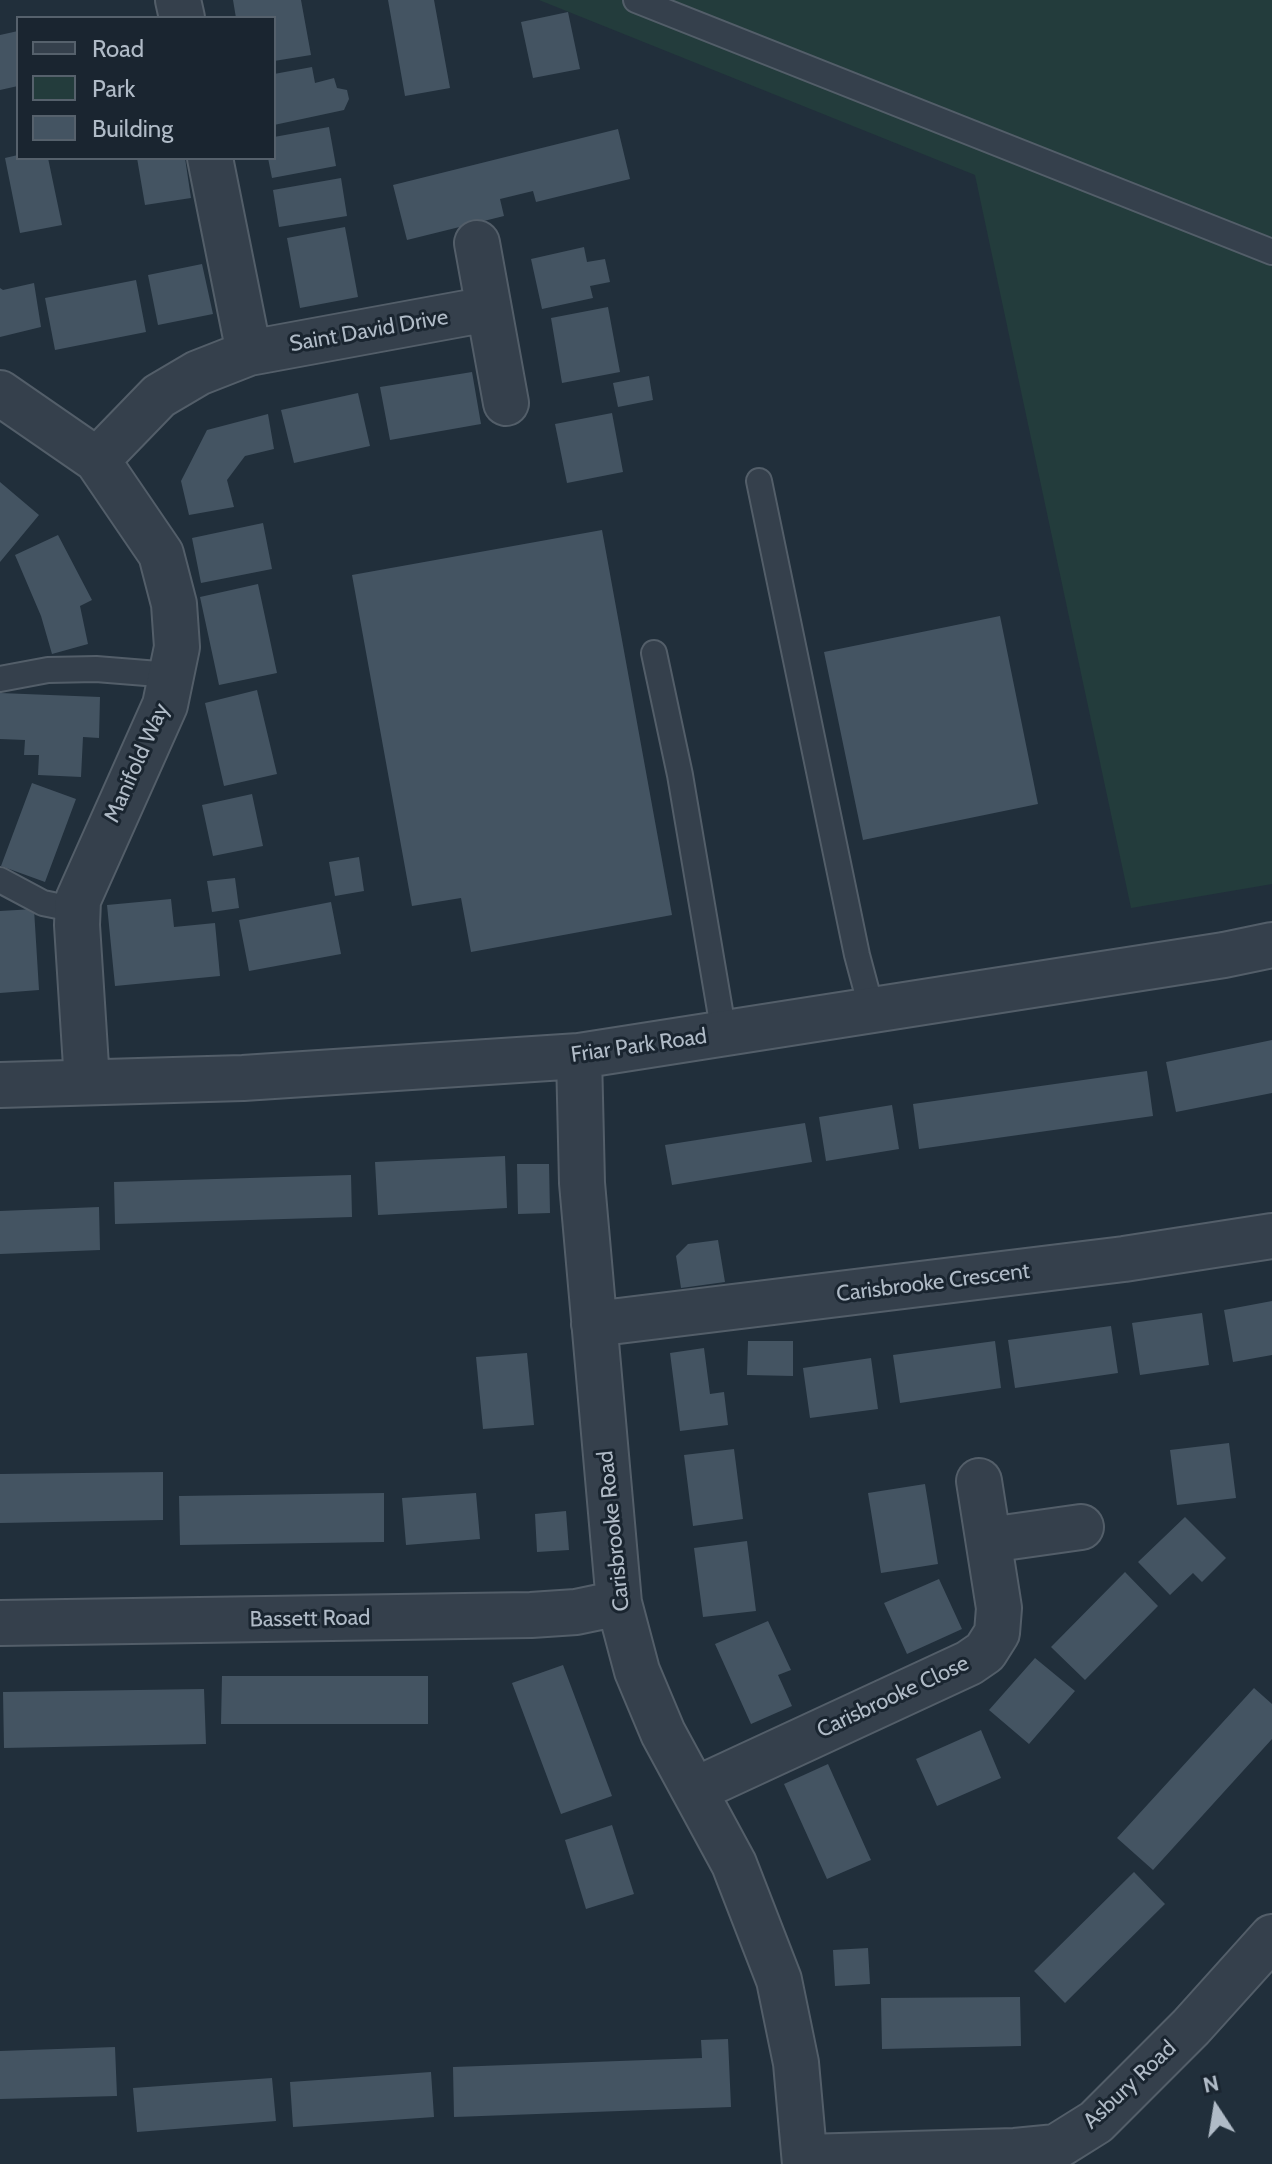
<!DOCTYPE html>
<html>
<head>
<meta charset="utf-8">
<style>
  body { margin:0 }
  #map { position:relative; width:1272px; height:2164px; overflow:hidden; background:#212f3b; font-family:Cabin,sans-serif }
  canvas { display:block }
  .legend { position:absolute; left:16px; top:16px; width:260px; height:144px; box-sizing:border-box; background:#1a2530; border:2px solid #56616c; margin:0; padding:10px 14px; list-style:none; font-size:24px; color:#b0bbc7 }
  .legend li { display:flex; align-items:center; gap:16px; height:40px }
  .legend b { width:40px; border:2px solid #56616c }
  .north { position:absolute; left:1176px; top:2068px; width:80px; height:80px; -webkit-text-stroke:6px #1a2530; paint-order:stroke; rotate:348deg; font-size:22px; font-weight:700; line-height:32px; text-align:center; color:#b0bbc7 }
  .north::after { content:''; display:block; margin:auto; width:28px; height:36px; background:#b0bbc7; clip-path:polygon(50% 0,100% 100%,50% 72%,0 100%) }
</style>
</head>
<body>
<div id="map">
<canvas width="1272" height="2164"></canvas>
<ul class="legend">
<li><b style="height:10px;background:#35404c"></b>Road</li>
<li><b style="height:22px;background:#233c3c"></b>Park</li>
<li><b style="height:22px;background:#445462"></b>Building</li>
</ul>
<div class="north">N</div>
</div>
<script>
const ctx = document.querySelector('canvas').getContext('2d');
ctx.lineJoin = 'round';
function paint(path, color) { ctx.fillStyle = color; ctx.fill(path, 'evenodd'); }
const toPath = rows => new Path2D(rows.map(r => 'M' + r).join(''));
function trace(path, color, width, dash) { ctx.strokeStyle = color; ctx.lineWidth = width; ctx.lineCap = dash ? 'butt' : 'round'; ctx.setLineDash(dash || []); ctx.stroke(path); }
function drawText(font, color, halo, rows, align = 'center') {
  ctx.font = font + ' Cabin,sans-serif'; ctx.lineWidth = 6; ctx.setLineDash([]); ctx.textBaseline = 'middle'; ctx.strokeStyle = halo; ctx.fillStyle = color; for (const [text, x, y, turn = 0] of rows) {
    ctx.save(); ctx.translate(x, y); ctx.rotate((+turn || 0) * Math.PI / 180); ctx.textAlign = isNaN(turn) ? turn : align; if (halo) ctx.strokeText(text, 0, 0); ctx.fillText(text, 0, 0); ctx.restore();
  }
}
const green = toPath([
  [539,0,1272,0,1272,884,1131,908,975,175]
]);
const building = toPath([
  [233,0,301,0,311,55,274,61,274,18,236,18],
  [388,0,434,0,450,88,405,96],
  [568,12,580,69,533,78,521,22],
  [18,31,18,86,0,90,0,35],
  [312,67,315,83,334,78,337,88,347,90,349,99,344,110,274,125,274,74],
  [329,127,336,166,272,178,268,158,274,158,274,137],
  [618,129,630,179,536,202,533,191,500,199,504,216,407,240,393,185],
  [18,155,18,158,48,158,62,225,20,233,5,158],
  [137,158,185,158,191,198,145,205],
  [341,178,347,216,279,227,273,190],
  [345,227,358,297,300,308,287,238],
  [584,247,587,262,605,259,610,282,590,286,593,298,542,309,531,259],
  [202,264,213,314,158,325,148,275],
  [136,280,146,332,55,350,45,298],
  [34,283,41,327,0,337,0,288,3,290],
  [608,307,620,372,562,383,551,318],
  [472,372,481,424,390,440,380,387],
  [649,376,653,400,618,407,613,383],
  [358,393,370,446,294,463,281,410],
  [612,413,623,472,567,483,555,424],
  [268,414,274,449,245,456,227,480,234,507,189,515,181,481,207,430],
  [0,482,39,515,0,562],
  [263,523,272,569,201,583,192,538],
  [602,530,672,915,471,952,461,898,412,906,352,575],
  [58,535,92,600,80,606,88,644,52,654,41,616,15,555],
  [258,584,277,673,219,685,200,597],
  [1000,616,1038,804,863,840,824,652],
  [257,690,277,774,224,786,205,703],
  [0,693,100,697,99,738,83,737,81,777,38,775,39,755,24,755,25,740,0,739],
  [32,783,76,799,45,882,1,866],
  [252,794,263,846,213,856,202,805],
  [359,857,364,891,335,896,329,862],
  [235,878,239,908,212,912,207,881],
  [171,899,174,927,215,923,220,976,115,986,107,905],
  [331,902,341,954,249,971,239,920],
  [34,909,39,990,0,993,0,911],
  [1272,1040,1272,1093,1176,1112,1166,1062],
  [1147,1071,1153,1116,919,1149,913,1104],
  [892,1105,899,1149,826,1161,819,1117],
  [805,1123,812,1162,672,1185,665,1145],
  [505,1156,507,1208,378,1215,375,1162],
  [517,1164,549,1164,550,1213,518,1214],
  [351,1175,352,1217,115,1224,114,1182],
  [99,1207,100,1250,0,1254,0,1211],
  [718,1240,725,1282,681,1288,676,1256,688,1244],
  [1272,1301,1272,1355,1233,1362,1224,1310],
  [1202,1313,1209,1365,1140,1375,1132,1323],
  [1111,1326,1118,1373,1015,1388,1008,1340],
  [748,1341,793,1341,793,1376,747,1375],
  [995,1341,1001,1388,900,1403,893,1355],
  [704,1348,710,1394,724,1392,728,1425,680,1431,670,1353],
  [527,1353,534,1425,483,1429,476,1357],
  [871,1358,878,1409,810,1418,803,1368],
  [1229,1443,1236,1498,1177,1505,1170,1450],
  [734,1449,743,1519,693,1526,684,1455],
  [163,1472,163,1520,0,1523,0,1474],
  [925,1484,938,1564,881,1573,868,1493],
  [384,1493,384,1542,180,1545,179,1496],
  [476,1493,480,1539,406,1545,402,1498],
  [566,1511,569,1550,537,1552,535,1514],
  [1185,1517,1226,1558,1202,1582,1193,1573,1170,1595,1138,1562],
  [747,1541,756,1611,703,1617,694,1548],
  [1125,1572,1158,1606,1085,1680,1051,1647],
  [939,1579,962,1629,907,1654,884,1603],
  [768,1621,791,1670,778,1675,792,1706,751,1724,715,1644],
  [1035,1658,1075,1691,1029,1744,989,1710],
  [563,1665,612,1796,561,1814,512,1683],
  [222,1676,428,1676,428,1724,221,1724],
  [1254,1688,1272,1704,1272,1739,1153,1870,1117,1838],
  [204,1689,206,1744,4,1748,3,1692],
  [981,1730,1001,1778,937,1806,916,1759],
  [828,1764,871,1860,827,1879,784,1784],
  [612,1825,634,1894,586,1909,565,1840],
  [1134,1872,1165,1904,1065,2003,1034,1971],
  [868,1948,870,1984,835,1986,833,1950],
  [1020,1997,1021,2046,882,2049,881,1998],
  [728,2039,731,2107,454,2117,453,2067,702,2058,701,2040],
  [115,2047,117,2096,0,2099,0,2051],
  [431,2072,434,2117,293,2127,290,2082],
  [272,2078,276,2121,137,2132,133,2088]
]);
const lane = toPath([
  [636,0,1272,252],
  [759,481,857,955,872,1011],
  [654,653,680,775,724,1034],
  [0,679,48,670,96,669,171,675],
  [0,880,43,903,77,910]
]);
const street = toPath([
  [178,0,182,18],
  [477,243,506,403],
  [249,353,488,309],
  [0,393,97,460,161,554,174,604,177,647,165,705,78,900,77,925,87,1082],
  [97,460,159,396,198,373,249,353,210,158],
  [579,1056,582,1183,619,1603,637,1671,663,1733,734,1864,779,1980,796,2063,805,2164],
  [0,1085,243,1078,579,1056,1224,955,1272,945],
  [594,1324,1124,1259,1272,1236],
  [989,1540,1081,1527],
  [0,1623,531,1615,576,1612,619,1603],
  [695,1790,969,1663,985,1652,997,1633,999,1608,979,1481],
  [805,2157,1015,2151,1056,2147,1096,2122,1191,2027,1272,1937]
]);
const streetNames = [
  ["Saint David Drive",369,331,-10],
  ["Manifold Way",137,763,-66],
  ["Friar Park Road",639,1046,-8],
  ["Carisbrooke Crescent",933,1283,-7],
  ["Carisbrooke Road",614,1531,-96],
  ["Bassett Road",310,1619,-1],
  ["Carisbrooke Close",893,1697,-25],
  ["Asbury Road",1130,2085,-43]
];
paint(green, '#233c3c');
paint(building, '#445462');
trace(lane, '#535e69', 28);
trace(street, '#535e69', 48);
trace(lane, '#35404c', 24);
trace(street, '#35404c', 44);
drawText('22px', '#b0bbc7', '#1a2530', streetNames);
</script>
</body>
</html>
